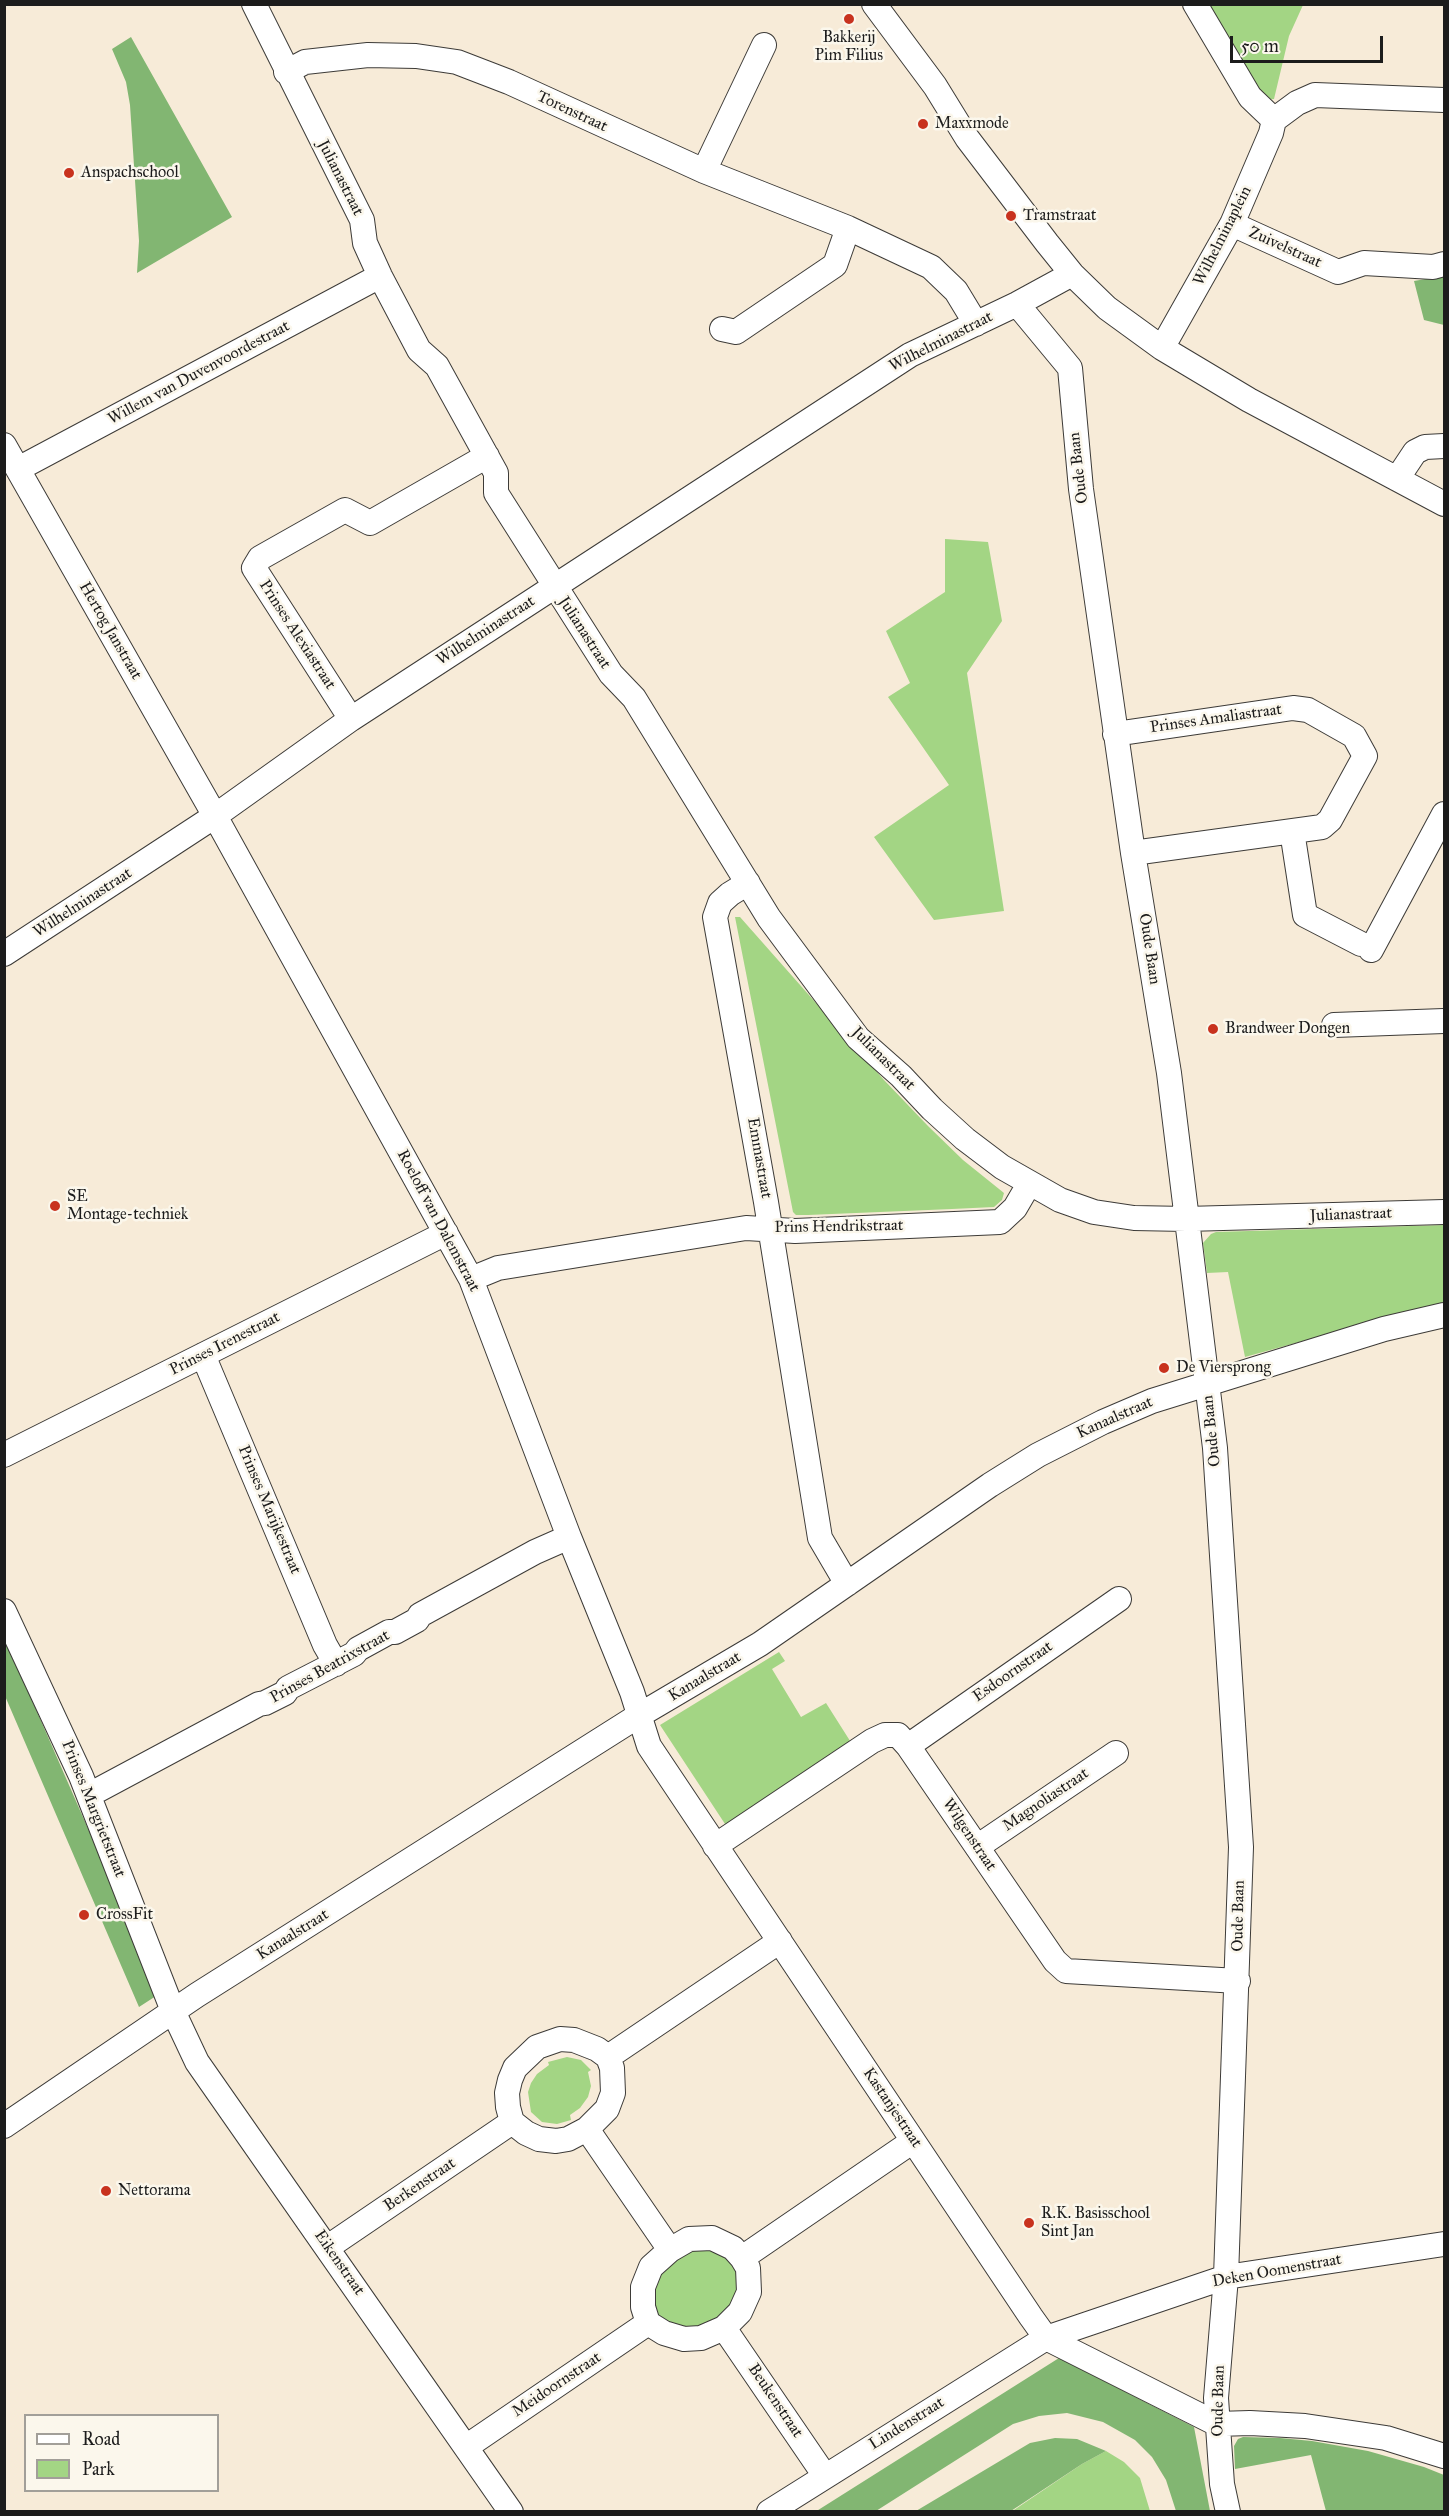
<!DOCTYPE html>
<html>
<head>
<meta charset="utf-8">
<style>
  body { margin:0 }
  #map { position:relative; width:1449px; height:2516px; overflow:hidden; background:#f7ebd8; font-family:"IM FELL Great Primer",serif }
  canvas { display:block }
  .frame { position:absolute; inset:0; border:6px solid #1c1c1c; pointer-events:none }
  .legend { position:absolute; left:24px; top:2414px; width:195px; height:78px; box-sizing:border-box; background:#fbf7ec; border:2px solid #a29f99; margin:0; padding:8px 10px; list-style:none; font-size:18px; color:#1c1c1c }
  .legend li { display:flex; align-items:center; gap:12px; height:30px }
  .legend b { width:30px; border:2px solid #a29f99 }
  .scale { position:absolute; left:1230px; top:36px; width:153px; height:27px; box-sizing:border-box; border:3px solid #1c1c1c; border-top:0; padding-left:8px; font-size:18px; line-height:21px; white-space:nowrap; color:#1c1c1c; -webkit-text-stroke:4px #fbf7ec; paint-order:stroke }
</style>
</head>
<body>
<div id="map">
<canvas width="1449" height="2516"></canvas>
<div class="frame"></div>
<ul class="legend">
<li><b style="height:8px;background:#fff"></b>Road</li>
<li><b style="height:16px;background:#a3d584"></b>Park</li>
</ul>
<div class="scale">50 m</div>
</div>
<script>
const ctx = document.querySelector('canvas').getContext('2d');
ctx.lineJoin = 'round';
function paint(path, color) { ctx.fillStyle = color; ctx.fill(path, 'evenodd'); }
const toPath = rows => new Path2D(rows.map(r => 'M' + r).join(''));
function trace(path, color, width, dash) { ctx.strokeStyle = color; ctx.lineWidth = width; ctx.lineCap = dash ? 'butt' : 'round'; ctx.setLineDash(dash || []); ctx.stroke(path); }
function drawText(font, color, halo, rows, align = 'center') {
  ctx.font = font + ' "IM FELL Great Primer",serif'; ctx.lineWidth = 5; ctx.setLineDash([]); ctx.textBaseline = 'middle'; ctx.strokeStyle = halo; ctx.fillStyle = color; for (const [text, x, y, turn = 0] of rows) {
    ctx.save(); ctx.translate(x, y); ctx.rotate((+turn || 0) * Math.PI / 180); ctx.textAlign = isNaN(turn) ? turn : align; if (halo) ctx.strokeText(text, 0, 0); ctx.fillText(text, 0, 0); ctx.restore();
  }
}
const green = toPath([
  [1206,5,1303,5,1289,36,1274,99,1267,100,1259,96],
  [945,539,988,542,1002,621,967,673,1004,911,934,920,874,837,949,785,888,697,910,683,886,631,945,592],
  [735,917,740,917,884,1080,928,1126,963,1160,1004,1193,1002,1200,994,1207,952,1209,808,1215,796,1215,793,1212],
  [1444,1225,1444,1302,1245,1357,1228,1272,1207,1273,1203,1243,1211,1234,1216,1232],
  [779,1652,785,1661,772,1669,801,1717,826,1703,852,1744,727,1827,660,1725],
  [567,2057,581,2060,591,2070,588,2072,591,2086,588,2097,580,2108,570,2115,571,2120,557,2124,542,2122,531,2112,528,2092,531,2083,537,2074,549,2065,548,2062],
  [708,2246,735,2261,738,2298,713,2325,680,2331,657,2315,651,2290,653,2281,674,2255],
  [1106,2451,1124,2462,1140,2478,1150,2511,1011,2512,1082,2464]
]);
const forest = toPath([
  [131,37,232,217,137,273,139,241,130,105,126,82,112,49],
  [1443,276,1444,293,1444,325,1424,320,1414,281],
  [4,1636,103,1863,156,1996,139,2007,5,1696],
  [1059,2358,1194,2427,1210,2511,1176,2511,1166,2480,1152,2457,1135,2440,1103,2422,1067,2413,1039,2416,1013,2424,876,2511,815,2512],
  [1243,2437,1280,2438,1312,2441,1368,2451,1424,2467,1444,2475,1444,2511,1326,2511,1311,2455,1235,2469,1234,2446,1238,2439],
  [1055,2438,1077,2439,1106,2451,1082,2464,1011,2511,916,2511,1030,2443]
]);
const minor = toPath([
  [254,4,362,220,365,243,380,276,419,350,437,366,496,473,496,493,611,674,634,698,769,918,858,1038,901,1076,932,1109,965,1139,1002,1167,1060,1200,1094,1212,1134,1218,1186,1219,1444,1212],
  [874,4,935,86,967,138,1047,243,1072,274,1107,308,1162,348,1249,400,1444,504],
  [286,72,305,62,368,55,416,56,457,62,509,82,704,171,848,228,931,267,956,291,976,324],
  [1274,120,1297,103,1315,95,1444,100],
  [704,171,764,45],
  [1232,224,1338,272,1364,263,1433,267,1444,264],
  [1017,304,1070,368,1081,489,1133,853,1169,1073,1215,1448,1241,1847,1226,2277,1216,2398,1222,2484,1228,2512],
  [722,329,736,332,835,265,848,228],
  [1162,348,1232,224,1271,133,1274,120,1250,97,1195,4],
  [4,445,215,816,471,1279,569,1537,632,1692,649,1746,1031,2317,1046,2338,1217,2424,1250,2423,1305,2426,1386,2438,1444,2456],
  [18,469,380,276],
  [1397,479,1415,452,1425,447,1444,446],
  [351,719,254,568,260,558,345,510,370,523,487,456],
  [1115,734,1293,708,1308,710,1354,736,1365,756,1330,820,1322,827,1133,853],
  [1292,831,1305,915,1361,944],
  [748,883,730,894,720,903,715,917,766,1202,820,1538,847,1584],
  [1371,950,1444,814],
  [4,954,215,816,351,719,910,355,1017,304,1072,274],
  [1334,1025,1444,1021],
  [471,1279,498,1268,746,1228,795,1231,1000,1222,1015,1208,1029,1184],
  [203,1355,325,1645,336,1664],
  [4,1455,446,1233],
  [4,1611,81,1776,173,2011,197,2062,511,2512],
  [908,1746,1119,1599],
  [89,1795,259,1704,265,1703,285,1693,288,1688,354,1654,358,1649,389,1632,395,1632,417,1620,420,1615,535,1552,569,1537],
  [715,1846,872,1741,885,1735,898,1735,908,1746,1055,1961,1066,1971,1238,1981],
  [977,1847,1116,1753],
  [608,2057,612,2068,613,2093,607,2109,587,2129,568,2139,556,2141,539,2139,526,2133,512,2122,508,2107,507,2093,510,2080,515,2068,537,2047,560,2039,574,2040,597,2049,608,2057,780,1941],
  [4,2126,197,1995,638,1716,760,1644,990,1485,1038,1455,1103,1422,1152,1401,1384,1329,1444,1315],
  [587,2129,670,2250],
  [328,2247,512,2122],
  [742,2258,748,2268,749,2292,740,2312,724,2328,701,2338,684,2339,664,2333,648,2323,643,2307,643,2287,651,2267,670,2250,689,2239,712,2238,733,2248,742,2258,913,2141],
  [724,2328,825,2476],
  [466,2447,648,2323],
  [769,2512,1046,2338,1226,2277,1444,2244]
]);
const markers = [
  [849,19,6,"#c8321e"],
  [923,124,6,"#c8321e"],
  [69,173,6,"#c8321e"],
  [1011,216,6,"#c8321e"],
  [1213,1029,6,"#c8321e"],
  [55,1206,6,"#c8321e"],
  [1164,1368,6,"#c8321e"],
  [84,1915,6,"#c8321e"],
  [106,2191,6,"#c8321e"],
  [1029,2223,6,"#c8321e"]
];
const poiNames = [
  ["Bakkerij",849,38,"center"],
  ["Pim Filius",849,56,"center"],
  ["Maxxmode",935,124],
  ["Anspachschool",81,173],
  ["Tramstraat",1023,216],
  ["Brandweer Dongen",1225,1029],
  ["SE",67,1197],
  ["Montage-techniek",67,1215],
  ["De Viersprong",1176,1368],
  ["CrossFit",96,1915],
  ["Nettorama",118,2191],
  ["R.K. Basisschool",1041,2214],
  ["Sint Jan",1041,2232]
];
const streetNames = [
  ["Torenstraat",572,112,25],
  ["Julianastraat",340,178,63],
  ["Wilhelminaplein",1223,236,-63],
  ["Zuivelstraat",1285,248,24],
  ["Wilhelminastraat",941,342,-27],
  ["Willem van Duvenvoordestraat",199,373,-28],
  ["Oude Baan",1079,468,-97],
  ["Hertog Janstraat",110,631,60],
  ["Wilhelminastraat",486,631,-33],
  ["Julianastraat",584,633,57],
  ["Prinses Alexiastraat",297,635,57],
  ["Prinses Amaliastraat",1216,719,-8],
  ["Wilhelminastraat",83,903,-33],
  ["Oude Baan",1149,949,81],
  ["Julianastraat",883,1059,45],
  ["Emmastraat",759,1158,80],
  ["Julianastraat",1351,1215,-2],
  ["Roeloff van Dalemstraat",438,1221,62],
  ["Prins Hendrikstraat",839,1227,-1],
  ["Prinses Irenestraat",225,1344,-27],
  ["Kanaalstraat",1115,1418,-24],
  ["Oude Baan",1212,1431,-96],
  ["Prinses Marijkestraat",269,1510,67],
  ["Prinses Beatrixstraat",330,1667,-29],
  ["Esdoornstraat",1013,1672,-35],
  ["Kanaalstraat",705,1677,-31],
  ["Magnoliastraat",1046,1800,-34],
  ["Prinses Margrietstraat",93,1809,68],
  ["Wilgenstraat",969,1835,56],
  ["Oude Baan",1239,1916,-89],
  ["Kanaalstraat",293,1935,-32],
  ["Kastanjestraat",892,2108,56],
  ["Berkenstraat",420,2185,-34],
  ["Eikenstraat",339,2263,55],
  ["Deken Oomenstraat",1277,2271,-10],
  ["Meidoornstraat",557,2385,-34],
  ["Beukenstraat",775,2401,56],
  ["Oude Baan",1219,2401,-89],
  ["Lindenstraat",907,2424,-32]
];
paint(green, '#a3d584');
paint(forest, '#82b672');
trace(minor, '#3d3b38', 26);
trace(minor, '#fff', 24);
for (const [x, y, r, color] of markers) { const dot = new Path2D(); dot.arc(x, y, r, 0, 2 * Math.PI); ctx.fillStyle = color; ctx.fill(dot); trace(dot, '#fbf7ec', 2); }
drawText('16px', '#1c1c1c', '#fbf7ec', poiNames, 'left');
drawText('16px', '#1c1c1c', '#fbf7ec', streetNames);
</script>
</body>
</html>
